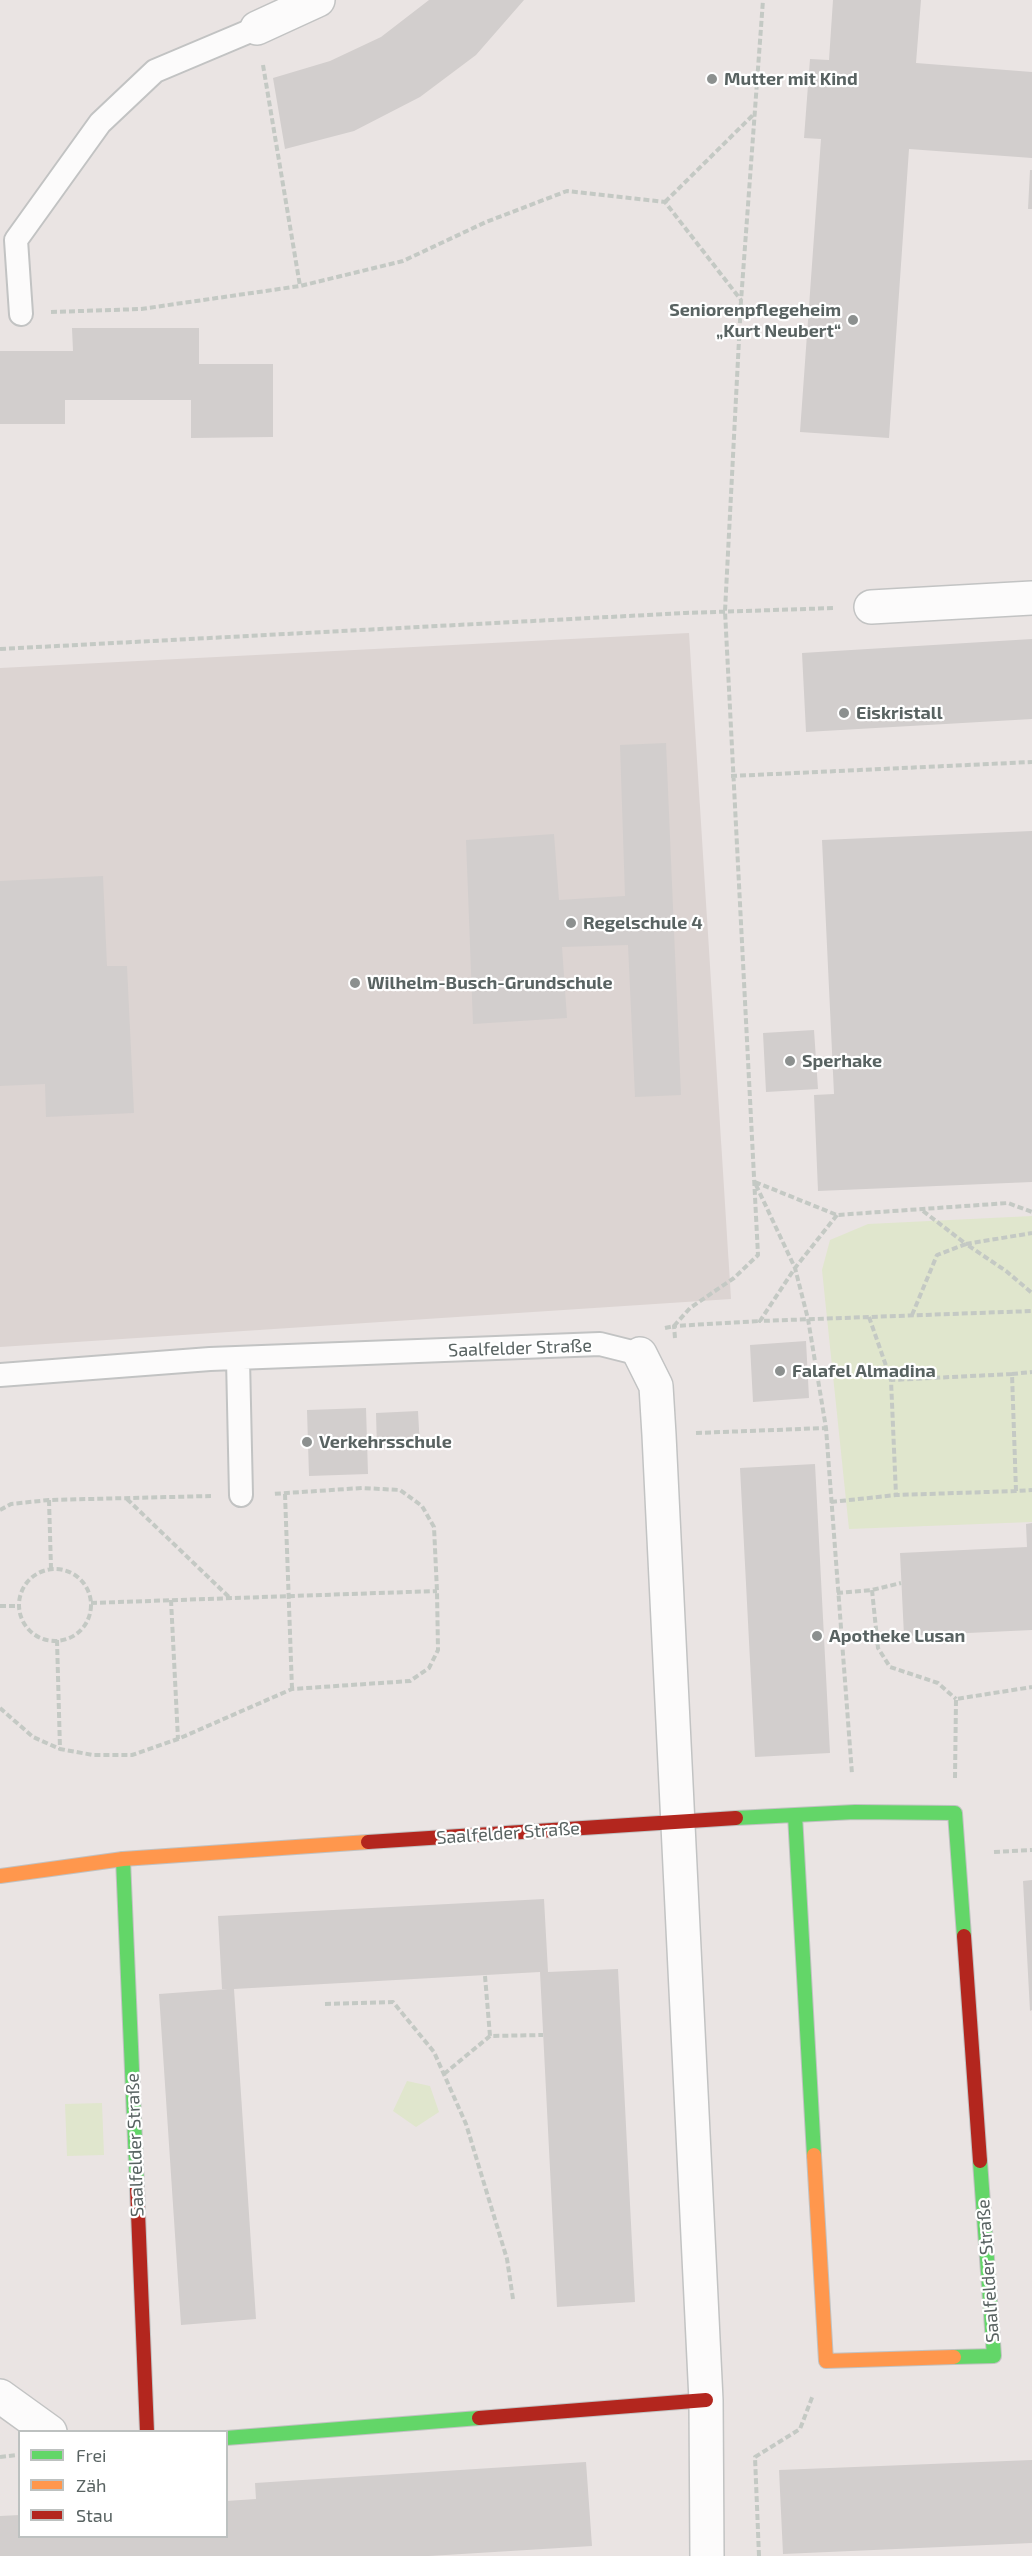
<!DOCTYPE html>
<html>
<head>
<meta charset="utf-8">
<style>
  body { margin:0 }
  #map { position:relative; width:1032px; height:2556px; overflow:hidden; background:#eae4e3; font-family:"Exo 2",sans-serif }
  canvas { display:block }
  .legend { position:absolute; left:18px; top:2430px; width:210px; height:108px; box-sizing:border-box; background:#fff; border:2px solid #bdc1c0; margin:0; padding:8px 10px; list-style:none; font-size:18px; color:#596362 }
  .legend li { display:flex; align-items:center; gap:12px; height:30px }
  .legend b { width:30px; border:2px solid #bdc1c0 }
</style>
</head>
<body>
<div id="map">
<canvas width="1032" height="2556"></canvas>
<ul class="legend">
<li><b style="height:8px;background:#63d668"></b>Frei</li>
<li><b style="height:8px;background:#ff974d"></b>Zäh</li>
<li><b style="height:8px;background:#b3261e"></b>Stau</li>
</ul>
</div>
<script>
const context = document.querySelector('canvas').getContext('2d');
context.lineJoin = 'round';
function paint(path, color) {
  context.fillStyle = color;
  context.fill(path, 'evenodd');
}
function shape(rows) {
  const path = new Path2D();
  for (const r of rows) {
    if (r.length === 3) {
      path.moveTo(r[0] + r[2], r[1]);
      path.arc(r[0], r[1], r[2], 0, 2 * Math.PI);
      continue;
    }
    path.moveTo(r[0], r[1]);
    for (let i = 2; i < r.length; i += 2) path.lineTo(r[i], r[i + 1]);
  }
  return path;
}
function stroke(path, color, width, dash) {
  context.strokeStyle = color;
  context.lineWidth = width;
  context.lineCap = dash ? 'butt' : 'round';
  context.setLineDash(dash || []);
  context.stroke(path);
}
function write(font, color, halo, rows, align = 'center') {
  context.font = font + ' "Exo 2",sans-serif';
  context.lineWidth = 4.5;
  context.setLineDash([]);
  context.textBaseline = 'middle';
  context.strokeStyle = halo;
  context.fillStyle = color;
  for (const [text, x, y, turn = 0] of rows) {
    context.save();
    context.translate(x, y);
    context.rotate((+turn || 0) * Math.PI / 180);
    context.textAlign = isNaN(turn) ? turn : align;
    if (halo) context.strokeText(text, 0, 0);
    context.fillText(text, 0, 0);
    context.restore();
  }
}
paint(shape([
  [689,633,731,1299,0,1347,0,668]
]), '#dcd4d2');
paint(shape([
  [1032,1216,1032,1522,849,1529,822,1270,830,1240,868,1224],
  [407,2081,430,2086,439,2112,416,2127,393,2111],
  [102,2103,104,2155,67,2156,65,2104]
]), '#e0e6cd');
paint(shape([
  [429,0,524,0,476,55,420,97,354,131,285,149,273,78,330,61,381,37],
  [833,0,921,0,916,63,1032,72,1032,158,909,149,889,438,800,432,821,139,804,138,810,59,829,60],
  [1030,170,1032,170,1032,209,1028,209],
  [72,328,199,328,199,364,273,364,273,437,191,438,191,400,65,400,65,424,0,424,0,351,73,351],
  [1032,639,1032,719,806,732,802,653],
  [666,743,681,1095,635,1097,628,945,562,947,567,1018,473,1024,466,840,554,834,559,900,625,896,620,745],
  [1032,831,1032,1182,818,1191,814,1095,834,1094,822,840],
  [103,876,107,966,127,966,134,1113,46,1117,45,1084,0,1086,0,881],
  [814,1030,818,1089,766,1092,763,1033],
  [806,1341,809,1398,753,1402,750,1345],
  [366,1408,368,1474,309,1476,307,1410],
  [418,1411,420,1448,377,1449,376,1413],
  [815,1464,830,1753,755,1757,740,1468],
  [1032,1523,1032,1630,904,1636,900,1553,1027,1547,1026,1524],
  [1032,1880,1032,2010,1030,2011,1023,1881],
  [544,1899,548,1972,618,1969,635,2302,557,2307,540,1972,234,1989,256,2319,181,2325,159,1994,228,1989,222,1989,218,1916],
  [1032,2460,1032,2543,783,2554,779,2470],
  [586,2462,592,2546,429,2556,0,2556,0,2516,20,2515,20,2536,226,2536,226,2501,256,2499,255,2483]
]), '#d2cecd');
const lane = shape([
  [21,314,16,240,100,123,155,71,257,28],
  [238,1359,241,1495],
  [0,1375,210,1359,600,1344,640,1354]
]);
const street = shape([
  [257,28,318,0],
  [871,607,1032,598],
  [640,1354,656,1386,659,1435,706,2400,707,2556],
  [0,2396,50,2432]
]);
const fast = shape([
  [795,1815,855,1812,955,1813,964,1936],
  [736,1818,795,1815,814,2155],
  [123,1859,137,2188],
  [954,2357,994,2356,980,2161],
  [226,2438,479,2418]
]);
const slow = shape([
  [0,1876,123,1859,368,1842],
  [814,2155,826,2361,954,2357]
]);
const jam = shape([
  [368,1842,736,1818],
  [964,1936,980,2161],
  [137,2188,147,2432],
  [479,2418,706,2400]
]);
stroke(lane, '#c2c3c3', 26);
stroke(street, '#c2c3c3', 36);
stroke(fast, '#c1c2c2', 16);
stroke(slow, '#c1c2c2', 16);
stroke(jam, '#c1c2c2', 16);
stroke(shape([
  [263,65,300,286],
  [665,202,754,114],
  [51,312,141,309,300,286,403,261,486,222,567,191,665,202,741,300],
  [0,649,685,613,835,608],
  [731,776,1032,762],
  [755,1182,837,1215,1008,1203,1032,1212],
  [756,1185,795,1268,808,1319,826,1428,852,1774],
  [923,1211,966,1244,1032,1233],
  [837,1215,795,1268,760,1321,1032,1311],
  [912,1315,937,1255,966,1244,1006,1271,1032,1293],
  [869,1317,891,1380],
  [665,1328,674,1326,690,1308,734,1278,758,1255,725,611,741,301,763,0],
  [675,1338,674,1326,760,1321],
  [1012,1374,1032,1372],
  [696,1433,826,1428],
  [1016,1491,1012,1374,891,1380,896,1495,1016,1491,1032,1490],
  [285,1494,292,1689],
  [127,1499,230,1598],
  [49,1500,51,1568],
  [831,1502,896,1495],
  [0,1510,11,1504,49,1500,211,1496],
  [55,1605,36],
  [872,1590,878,1648,890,1667,938,1683,956,1699],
  [837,1593,872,1590,901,1583],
  [171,1600,178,1739],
  [91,1603,437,1591],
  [0,1606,19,1606],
  [57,1640,60,1749,93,1755,132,1755,178,1739,292,1689,410,1681,429,1668,438,1650,437,1591,434,1527,422,1506,400,1490,362,1488,272,1494],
  [0,1708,33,1737,60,1749],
  [955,1778,956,1699,1032,1687],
  [994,1852,1032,1850],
  [485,1976,490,2036],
  [325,2004,393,2002,434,2052,466,2124,507,2259,513,2299],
  [444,2074,490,2036,543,2035],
  [0,2457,17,2455],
  [759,2556,755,2457,800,2429,813,2395]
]), '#c4c9c4', 4, [6, 3]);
stroke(lane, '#fcfbfb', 22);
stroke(street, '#fcfbfb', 33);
stroke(fast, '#63d668', 14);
stroke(slow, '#ff974d', 14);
stroke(jam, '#b3261e', 14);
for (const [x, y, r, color] of [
  [712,79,6,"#8c908f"],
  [853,320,6,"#8c908f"],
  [844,713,6,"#8c908f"],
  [571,923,6,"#8c908f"],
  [355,983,6,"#8c908f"],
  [790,1061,6,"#8c908f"],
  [780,1371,6,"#8c908f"],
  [307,1442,6,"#8c908f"],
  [817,1636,6,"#8c908f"]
]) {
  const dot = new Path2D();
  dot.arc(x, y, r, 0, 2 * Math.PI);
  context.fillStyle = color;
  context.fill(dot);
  stroke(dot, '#fff', 2);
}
write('bold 18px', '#596362', '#fff', [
  ["Mutter mit Kind",724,79],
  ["Seniorenpflegeheim",841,310,"right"],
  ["„Kurt Neubert“",841,331,"right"],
  ["Eiskristall",856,713],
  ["Regelschule 4",583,923],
  ["Wilhelm-Busch-Grundschule",367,983],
  ["Sperhake",802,1061],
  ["Falafel Almadina",792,1371],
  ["Verkehrsschule",319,1442],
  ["Apotheke Lusan",829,1636]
], 'left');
write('18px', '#596362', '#fff', [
  ["Saalfelder Straße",520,1348,-2],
  ["Saalfelder Straße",508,1833,-4],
  ["Saalfelder Straße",135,2145,-92],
  ["Saalfelder Straße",988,2271,-94]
]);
</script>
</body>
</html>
